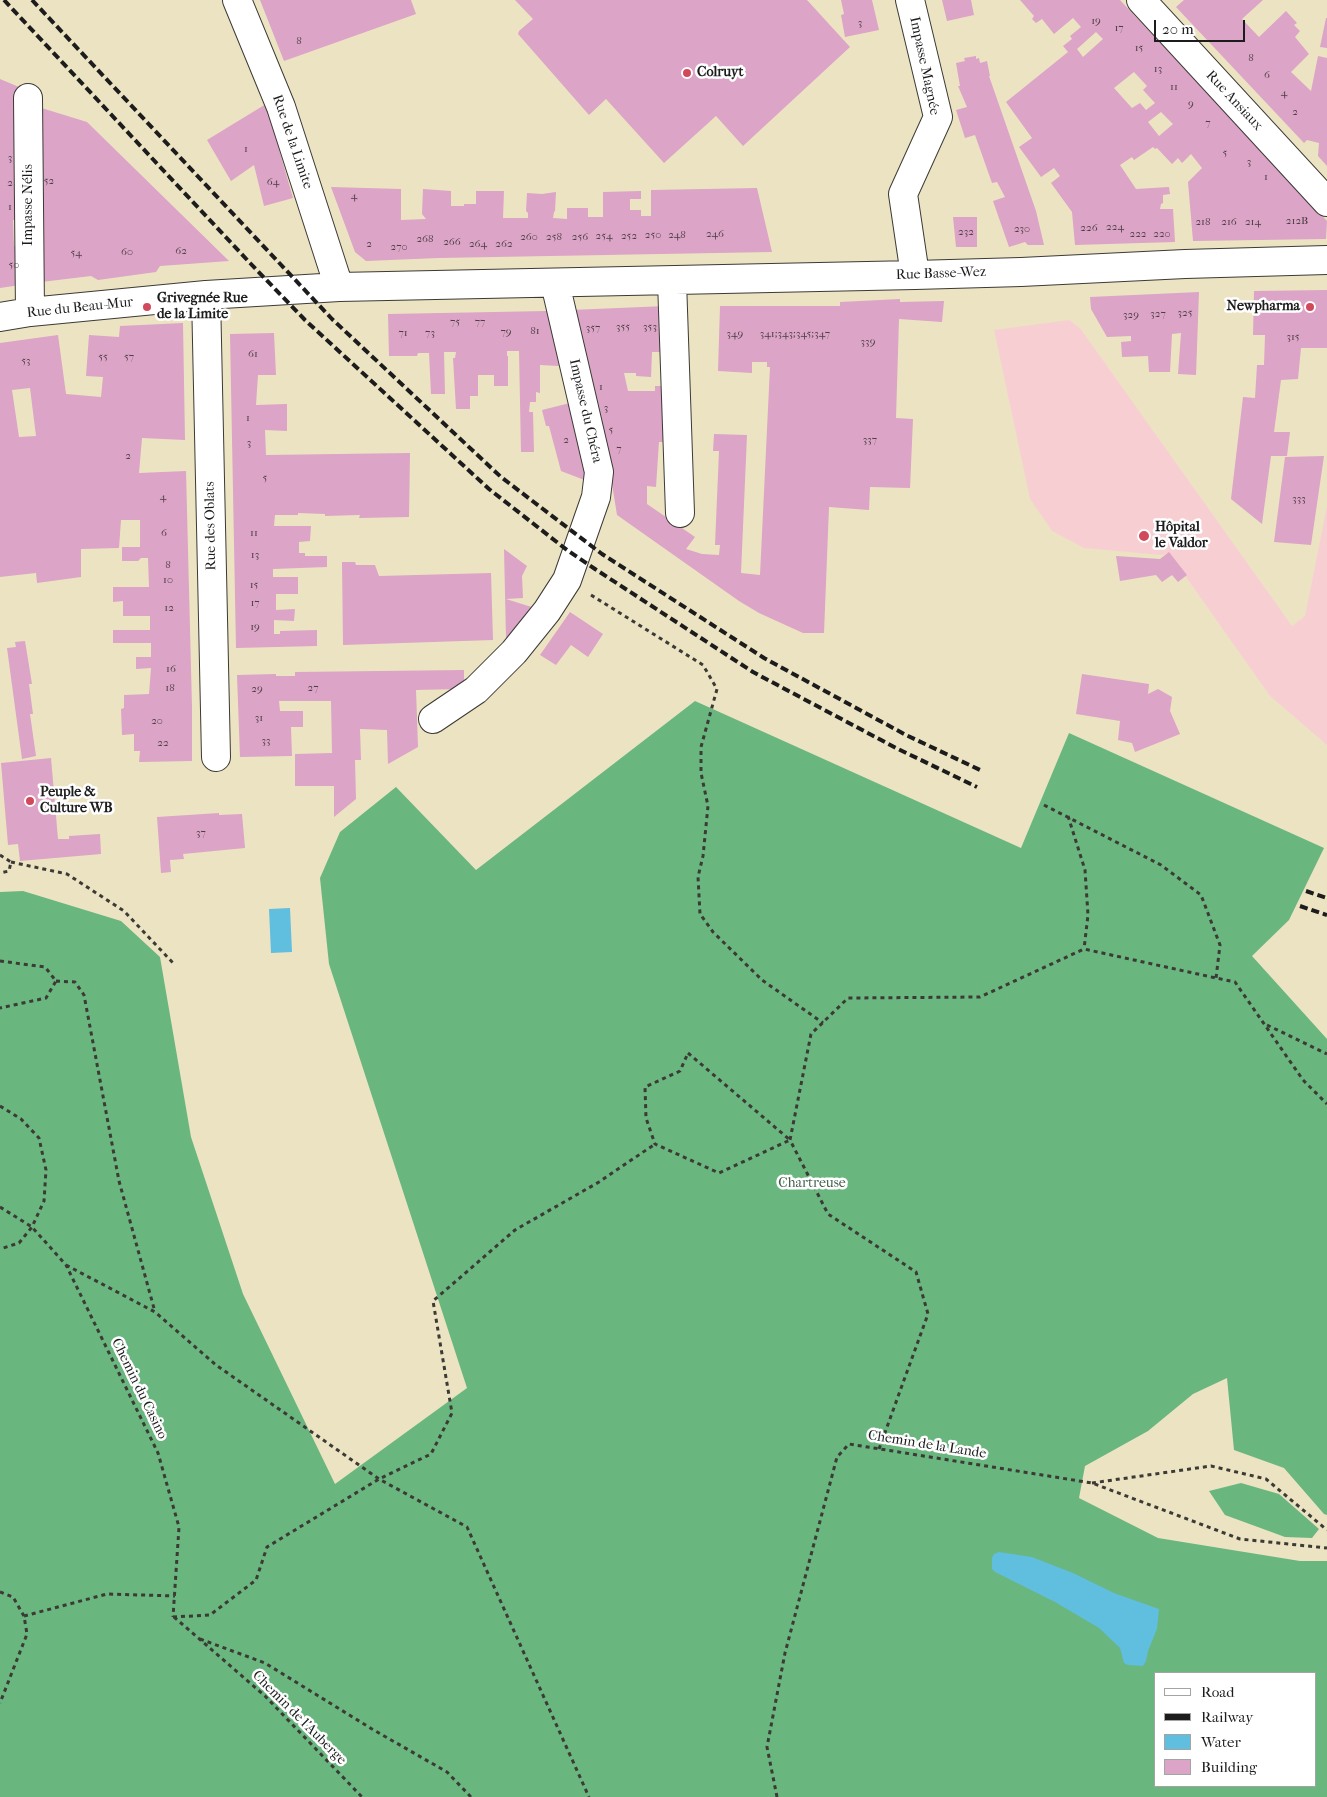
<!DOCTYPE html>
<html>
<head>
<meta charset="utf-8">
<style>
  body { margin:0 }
  #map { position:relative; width:1327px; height:1797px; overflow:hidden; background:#ece3c3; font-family:"IM FELL French Canon",serif }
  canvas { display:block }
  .legend { position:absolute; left:1154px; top:1672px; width:162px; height:115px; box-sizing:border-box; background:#fff; border:1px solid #a4a4a4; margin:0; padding:6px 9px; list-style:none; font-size:15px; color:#1c1c1c }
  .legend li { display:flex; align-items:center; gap:10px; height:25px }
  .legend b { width:25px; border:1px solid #a4a4a4 }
  .scale { position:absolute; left:1154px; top:20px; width:91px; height:22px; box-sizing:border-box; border:2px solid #1c1c1c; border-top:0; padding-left:6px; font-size:15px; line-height:18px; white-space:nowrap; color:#1c1c1c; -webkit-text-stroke:4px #fff; paint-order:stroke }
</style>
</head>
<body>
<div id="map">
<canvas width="1327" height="1797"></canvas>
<ul class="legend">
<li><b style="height:6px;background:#fff"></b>Road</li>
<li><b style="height:6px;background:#1c1c1c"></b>Railway</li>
<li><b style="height:14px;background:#60bede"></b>Water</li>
<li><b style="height:14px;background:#dca4c6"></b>Building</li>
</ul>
<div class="scale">20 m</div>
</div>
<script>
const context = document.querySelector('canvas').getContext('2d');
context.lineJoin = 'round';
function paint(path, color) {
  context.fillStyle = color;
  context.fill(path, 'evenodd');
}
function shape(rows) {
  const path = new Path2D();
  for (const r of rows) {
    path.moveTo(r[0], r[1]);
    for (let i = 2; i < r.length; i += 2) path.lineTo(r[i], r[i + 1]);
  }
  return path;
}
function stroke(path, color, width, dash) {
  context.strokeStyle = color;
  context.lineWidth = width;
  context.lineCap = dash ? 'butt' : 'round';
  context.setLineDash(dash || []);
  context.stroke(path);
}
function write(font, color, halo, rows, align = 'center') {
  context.font = font + ' "IM FELL French Canon",serif';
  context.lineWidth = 5;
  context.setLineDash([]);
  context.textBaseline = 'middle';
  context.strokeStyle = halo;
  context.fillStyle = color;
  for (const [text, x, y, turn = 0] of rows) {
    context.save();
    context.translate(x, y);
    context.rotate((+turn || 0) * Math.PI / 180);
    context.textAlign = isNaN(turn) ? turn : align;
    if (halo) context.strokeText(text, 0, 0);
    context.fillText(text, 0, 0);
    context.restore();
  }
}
paint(shape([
  [1069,320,1080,328,1292,626,1305,616,1327,506,1327,745,1270,696,1169,553,1161,555,1084,548,1052,531,1030,499,994,330]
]), '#f7cfd3');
paint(shape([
  [695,701,1021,848,1069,733,1324,848,1289,920,1252,956,1327,1039,1327,1515,1324,1514,1284,1468,1234,1450,1227,1378,1193,1394,1148,1431,1085,1466,1079,1498,1158,1538,1300,1561,1327,1561,1327,1797,0,1797,0,892,23,891,121,921,160,957,191,1137,243,1294,335,1484,467,1388,329,964,320,878,340,832,396,787,476,870],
  [1156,1673,1316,1673,1316,1786,1156,1786],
  [1241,1483,1279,1494,1319,1529,1312,1538,1285,1537,1225,1515,1209,1491]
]), '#69b67f');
paint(shape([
  [290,908,292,952,271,953,269,909],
  [999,1552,1032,1557,1073,1573,1114,1593,1159,1609,1157,1629,1148,1651,1146,1661,1143,1666,1128,1665,1124,1663,1120,1648,1099,1628,1055,1602,995,1572,992,1569,992,1558,994,1554]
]), '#60bede');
paint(shape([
  [260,0,411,0,416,14,284,61],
  [515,0,807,0,850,47,743,146,716,116,664,163,606,99,589,115,518,34,519,31,533,19],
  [841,0,872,0,879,30,845,37,841,15,844,14],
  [942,0,971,0,974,15,947,21],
  [1020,0,1120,0,1327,221,1326,239,1193,241,1188,182,1202,168,1191,154,1182,163,1178,158,1172,164,1157,148,1155,149,1153,147,1134,160,1132,157,1120,165,1136,189,1169,187,1170,194,1163,195,1163,203,1161,204,1160,209,1173,209,1175,242,1075,245,1072,212,1051,183,1060,176,1054,168,1041,177,1019,147,1032,138,1006,102,1068,52,1063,46,1072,39,1070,36,1081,27,1073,18,1054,34,1042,19,1036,23,1032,19,1034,16],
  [1096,32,1103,39,1083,57,1077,49],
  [1134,72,1147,86,1143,90,1155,103,1146,110,1140,103,1132,108,1114,88],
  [1161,112,1173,124,1159,136,1148,122],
  [1184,0,1263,0,1242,19,1259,37,1286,11,1297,23,1294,25,1300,31,1295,37,1309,54,1291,72,1311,91,1318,56,1327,58,1327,166,1318,156,1319,143,1307,140,1304,143,1176,7],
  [1326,18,1327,18,1327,48,1320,47],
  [976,56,976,59,979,58,980,63,987,61,990,76,989,76,1036,211,1044,245,1028,245,1025,242,1009,247,993,201,1005,197,997,182,992,183,975,135,965,138,956,110,967,107,958,86,960,86,956,63,965,61,964,58],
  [0,79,19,87,16,101,20,219,13,220,14,246,27,244,27,284,0,288],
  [266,104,293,198,264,206,254,165,231,181,207,140],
  [35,106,87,122,229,261,160,266,156,272,98,280,91,276,33,283],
  [331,187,401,189,401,220,426,219,422,214,423,189,451,191,451,206,464,206,464,204,476,204,476,191,504,191,503,218,528,218,528,213,526,211,527,193,542,194,556,192,555,211,554,212,553,218,567,219,567,208,588,208,588,217,603,217,603,192,641,191,641,199,630,199,630,210,641,210,641,216,651,216,651,190,757,188,772,252,439,258,366,261,355,252],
  [953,217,977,217,977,247,956,247],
  [1327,290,1327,348,1301,348,1298,379,1281,380,1274,432,1290,432,1287,456,1271,456,1262,524,1231,499,1243,397,1255,398,1257,365,1264,365,1265,335,1253,335,1254,291],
  [1199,292,1196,375,1178,374,1181,333,1172,334,1170,372,1149,372,1148,356,1122,357,1121,342,1131,341,1131,336,1107,337,1091,309,1090,297],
  [900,299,900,302,944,301,942,322,899,319,896,418,913,419,910,488,870,487,869,510,829,507,824,633,803,633,759,613,739,601,617,515,609,465,571,310,666,306,665,352,652,352,651,377,636,376,636,373,624,373,628,391,655,391,655,386,665,386,663,442,659,442,656,487,647,486,647,504,695,537,686,549,702,554,719,555,720,545,715,545,719,451,713,451,714,434,747,435,741,573,760,575,770,367,767,367,767,362,752,362,752,373,718,371,720,306,840,306,840,302],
  [547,311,559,366,540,365,540,393,536,392,536,402,530,402,529,412,533,412,534,452,521,452,519,351,507,351,507,356,508,356,508,386,494,386,494,375,478,375,478,396,470,396,470,409,456,409,453,358,455,358,456,352,444,352,445,394,431,394,429,353,418,353,417,356,389,356,388,314],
  [183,323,185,440,142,438,139,473,186,471,192,707,192,761,139,762,140,751,134,751,134,734,122,735,121,709,124,708,124,695,149,694,151,668,136,669,136,657,151,657,151,643,113,643,113,630,150,630,150,616,123,616,123,601,113,602,113,587,149,587,148,558,141,558,138,561,122,561,122,547,140,547,140,520,121,520,119,548,81,549,81,577,37,583,36,573,0,577,0,343,58,335,66,394,101,397,103,377,86,376,89,335,119,337,120,326],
  [30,388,36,436,19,437,12,390],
  [274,333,276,375,258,375,256,405,287,404,287,431,265,430,266,455,410,453,409,517,359,518,360,515,325,516,325,514,298,513,298,515,275,515,274,526,311,526,310,541,299,542,299,553,305,553,305,556,327,556,327,567,273,569,273,577,298,577,298,594,276,594,276,610,295,609,294,621,274,620,274,634,280,634,280,631,317,630,317,646,236,648,230,334],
  [570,403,584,454,587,481,561,471,549,426,546,426,542,410],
  [1324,456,1311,545,1274,542,1285,457],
  [504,549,527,566,522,576,523,598,506,599,538,609,509,642,506,637],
  [1169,552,1187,575,1178,582,1172,575,1162,582,1156,575,1120,581,1116,556,1160,559],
  [342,562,355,562,356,565,375,565,379,576,491,573,493,640,343,645],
  [570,612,603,634,588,657,571,645,556,665,540,655],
  [25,641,32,684,29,684,33,714,30,714,36,756,22,759,7,648,16,647,15,642],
  [464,670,464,684,459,689,416,690,418,747,388,764,387,730,360,729,361,760,355,760,356,799,334,817,334,786,295,786,295,754,332,753,331,701,279,701,280,711,303,711,303,727,291,727,292,756,240,757,237,675,276,674,276,676,295,676,295,672],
  [1082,674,1149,684,1148,694,1158,689,1172,697,1170,711,1180,734,1135,752,1132,743,1118,740,1120,721,1076,714],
  [51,758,58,839,69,839,69,836,100,834,101,854,20,861,18,844,8,845,1,763],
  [219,813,219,815,242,814,245,848,183,854,184,859,170,860,171,872,161,873,157,817]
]), '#dca4c6');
const minor = shape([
  [237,0,281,107,339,287],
  [910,0,938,117,903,194,915,275],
  [1141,0,1327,202],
  [28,98,30,312],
  [672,281,680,513],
  [206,295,216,757],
  [0,317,30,312,206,295,339,287,915,275,1021,272,1185,264,1327,260],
  [433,719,476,690,514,652,547,611,567,580,596,497,599,472,555,283]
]);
stroke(minor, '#3b3a35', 30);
stroke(shape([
  [591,595,703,665,717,689,701,747,701,773,708,806,703,856,698,877,700,914,713,932,762,980,823,1023],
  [1044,805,1161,865,1201,895,1220,945,1216,978],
  [1068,816,1085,870,1088,915,1084,949],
  [0,855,11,862,9,871,0,873],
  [11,862,67,874,124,911,174,964],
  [0,961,45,967,56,981,46,998,0,1008],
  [56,981,75,982,84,995,119,1181,155,1312],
  [1267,1025,1327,1054],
  [688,1053,790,1140,719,1173,655,1144,646,1118,645,1087,680,1071,688,1053],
  [0,1106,21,1119,39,1138,46,1170,44,1201,32,1227,19,1243,0,1249],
  [0,1207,32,1227,66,1265,158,1453,179,1527,173,1617],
  [66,1265,155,1312,216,1365,379,1479,467,1527,589,1797],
  [879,1449,928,1314,916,1272,828,1214,790,1140,811,1034,848,998,980,997,1084,949,1216,978,1235,982,1303,1080,1327,1104],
  [1092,1483,1211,1466,1266,1479,1327,1530],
  [0,1592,13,1597,24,1616,27,1634,0,1703],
  [24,1616,107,1594,175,1596],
  [173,1617,210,1615,256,1580,267,1547,379,1479,431,1454,452,1413,433,1301,515,1230,599,1182,655,1144],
  [174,1617,265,1696,362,1797],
  [200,1639,265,1663,372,1729,447,1772,471,1797],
  [777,1797,767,1747,785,1653,837,1457,849,1444,1092,1483,1240,1539,1327,1548]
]), '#3b3a35', 3, [4, 4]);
stroke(minor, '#fff', 28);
stroke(shape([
  [4,0,250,263,305,320,489,489,567,550,595,569,753,672,896,748,977,787],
  [32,0,332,319,501,477,602,554,764,658,906,735,980,770],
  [1306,891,1327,898],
  [1300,906,1327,915]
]), '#1c1c1c', 4, [8, 4]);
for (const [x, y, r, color] of [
  [687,73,5,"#d1495b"],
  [147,307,5,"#d1495b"],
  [1310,307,5,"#d1495b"],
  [1144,536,6,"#d1495b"],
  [30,801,5,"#d1495b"]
]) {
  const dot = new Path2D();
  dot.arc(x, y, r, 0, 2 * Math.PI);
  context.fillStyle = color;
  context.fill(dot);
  stroke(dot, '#fff', 2);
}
write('11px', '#4c3e46', null, [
  ["19",1096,21],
  ["3",860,23],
  ["17",1119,28],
  ["8",299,41],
  ["15",1139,48],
  ["8",1251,58],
  ["13",1158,69],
  ["6",1267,75],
  ["11",1174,87],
  ["4",1284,93],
  ["9",1191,104],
  ["2",1295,112],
  ["7",1208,123],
  ["1",246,149],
  ["5",1225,153],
  ["3",10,158],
  ["3",1249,162],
  ["1",1266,177],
  ["52",49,181],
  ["64",273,182],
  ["2",10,183],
  ["4",354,196],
  ["1",10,207],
  ["212B",1297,221],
  ["218",1203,222],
  ["216",1229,222],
  ["214",1253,222],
  ["224",1115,227],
  ["226",1089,228],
  ["230",1022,229],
  ["232",966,232],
  ["246",715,234],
  ["222",1138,234],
  ["220",1162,234],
  ["250",653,235],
  ["248",677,235],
  ["254",604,236],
  ["252",629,236],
  ["260",529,237],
  ["258",554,237],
  ["256",580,237],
  ["268",425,239],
  ["266",452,242],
  ["2",369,244],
  ["264",478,244],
  ["262",504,244],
  ["270",399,247],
  ["62",181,251],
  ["60",127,252],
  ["54",76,253],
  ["50",14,265],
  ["325",1185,313],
  ["327",1158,314],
  ["329",1131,315],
  ["75",455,322],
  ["77",480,322],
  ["355",623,327],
  ["353",650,327],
  ["357",593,328],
  ["81",535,331],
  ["79",506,332],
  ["71",403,333],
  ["73",430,333],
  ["349",735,334],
  ["341;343;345;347",795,334],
  ["315",1293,337],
  ["339",868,342],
  ["61",253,354],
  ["55",103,357],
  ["57",129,357],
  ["53",26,361],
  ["1",601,387],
  ["3",606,408],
  ["1",248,418],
  ["5",611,430],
  ["2",566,440],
  ["337",870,440],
  ["3",249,443],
  ["7",619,449],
  ["2",128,456],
  ["5",265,478],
  ["4",163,497],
  ["333",1299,499],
  ["6",164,533],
  ["11",254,533],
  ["13",255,555],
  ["8",168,565],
  ["10",168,580],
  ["15",254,585],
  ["17",255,603],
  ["12",169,608],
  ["19",255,627],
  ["16",171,669],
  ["18",170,688],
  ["27",313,688],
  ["29",257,689],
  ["31",259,718],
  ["20",157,721],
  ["33",266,741],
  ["22",163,743],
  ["37",201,833]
]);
write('14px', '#1c1c1c', '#fff', [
  ["Impasse Magnée",924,66,78],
  ["Rue Ansiaux",1234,101,47],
  ["Rue de la Limite",292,142,71],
  ["Impasse Nélis",29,205,-90],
  ["Rue Basse-Wez",941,274,-2],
  ["Rue du Beau-Mur",80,308,-6],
  ["Impasse du Chéra",585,411,77],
  ["Rue des Oblats",211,526,-91],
  ["Chemin du Casino",139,1389,64],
  ["Chemin de la Lande",927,1445,9],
  ["Chemin de l'Auberge",299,1718,45]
]);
write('bold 14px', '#1c1c1c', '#fff', [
  ["Colruyt",697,73],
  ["Grivegnée Rue",157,299],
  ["de la Limite",157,315],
  ["Newpharma",1300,307,"right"],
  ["Hôpital",1155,528],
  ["le Valdor",1155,544],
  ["Peuple &",40,793],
  ["Culture WB",40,809]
], 'left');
write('14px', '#405c47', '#fff', [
  ["Chartreuse",812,1184]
]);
</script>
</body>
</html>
